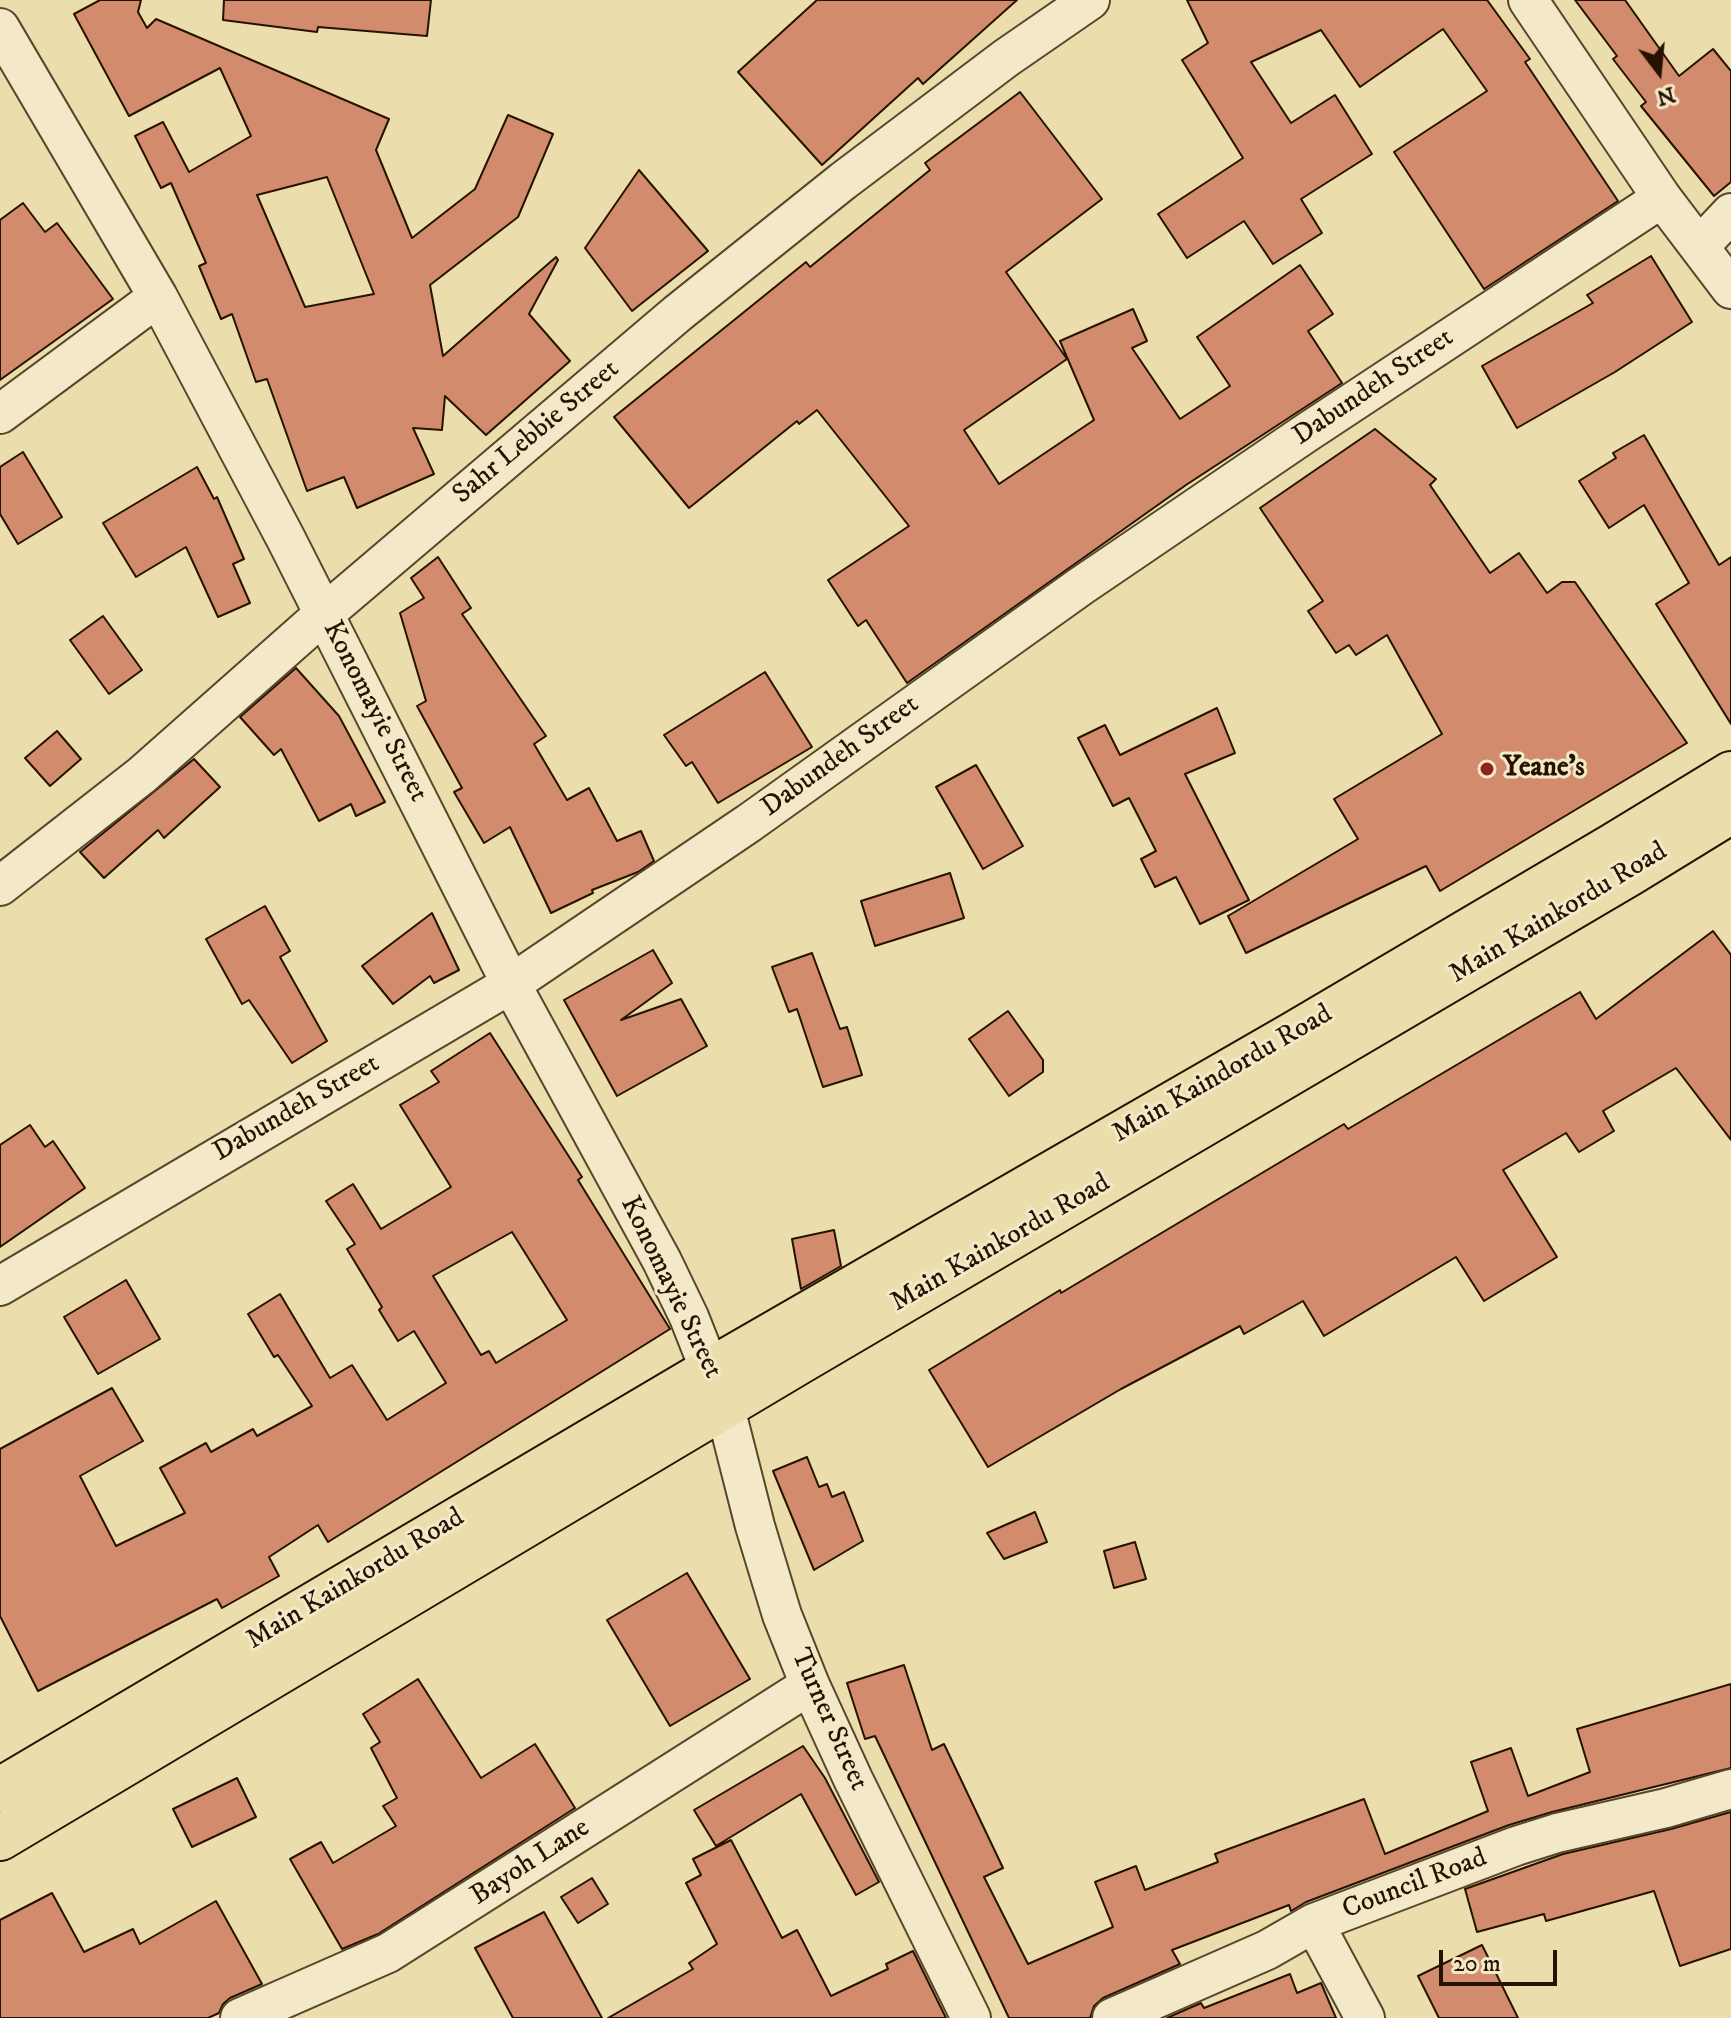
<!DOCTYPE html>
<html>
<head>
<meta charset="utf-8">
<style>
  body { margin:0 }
  #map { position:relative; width:1731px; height:2018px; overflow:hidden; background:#ecddac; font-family:"IM FELL DW Pica",serif }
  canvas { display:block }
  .north { position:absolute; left:1619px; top:32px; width:80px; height:80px; -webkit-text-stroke:6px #f3e9c9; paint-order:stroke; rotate:164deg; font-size:22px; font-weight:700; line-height:32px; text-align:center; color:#251300 }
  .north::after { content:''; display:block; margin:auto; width:28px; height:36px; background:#251300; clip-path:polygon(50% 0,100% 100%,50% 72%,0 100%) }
  .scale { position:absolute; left:1439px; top:1950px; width:118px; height:36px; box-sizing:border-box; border:4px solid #251300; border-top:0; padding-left:10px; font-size:24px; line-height:28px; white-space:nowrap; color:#251300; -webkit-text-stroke:6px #f3e9c9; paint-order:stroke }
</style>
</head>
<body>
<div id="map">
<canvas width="1731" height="2018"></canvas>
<div class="north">N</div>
<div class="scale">20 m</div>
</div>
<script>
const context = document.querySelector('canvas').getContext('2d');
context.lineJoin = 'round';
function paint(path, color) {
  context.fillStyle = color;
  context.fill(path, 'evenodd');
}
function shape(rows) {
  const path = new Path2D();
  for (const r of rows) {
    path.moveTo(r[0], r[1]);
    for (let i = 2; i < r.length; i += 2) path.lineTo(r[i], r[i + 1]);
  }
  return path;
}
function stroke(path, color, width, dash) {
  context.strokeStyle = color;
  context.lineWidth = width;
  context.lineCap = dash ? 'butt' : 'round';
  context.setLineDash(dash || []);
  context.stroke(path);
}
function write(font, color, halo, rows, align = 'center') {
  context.font = font + ' "IM FELL DW Pica",serif';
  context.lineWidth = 6;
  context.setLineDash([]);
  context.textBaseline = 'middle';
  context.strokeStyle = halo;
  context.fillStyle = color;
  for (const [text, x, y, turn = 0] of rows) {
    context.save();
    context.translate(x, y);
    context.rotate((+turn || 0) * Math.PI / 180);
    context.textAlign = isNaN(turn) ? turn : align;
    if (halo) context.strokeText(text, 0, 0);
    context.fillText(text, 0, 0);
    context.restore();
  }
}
const building = shape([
  [100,0,141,0,138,12,147,28,156,19,389,119,376,150,412,238,475,189,508,115,553,134,518,217,430,285,443,356,556,257,558,260,529,314,570,361,486,435,445,396,442,430,413,428,434,474,357,508,344,477,307,491,267,379,256,382,232,314,221,319,199,266,206,263,171,183,161,188,135,136,163,122,189,172,251,136,220,68,129,116,74,14,100,0],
  [327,177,374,294,305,307,257,195,327,177],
  [224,0,431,0,427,36,318,27,317,32,223,20,224,0],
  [817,0,1017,0,923,84,918,78,822,165,738,72,817,0],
  [1187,0,1487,0,1530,59,1525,62,1618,201,1484,289,1394,152,1487,91,1443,29,1360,87,1321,30,1251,62,1291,123,1335,95,1372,154,1301,199,1322,233,1273,264,1244,221,1187,258,1158,214,1243,158,1182,60,1208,43,1187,0],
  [1575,0,1625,0,1679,76,1713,49,1731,71,1731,182,1714,196,1641,106,1646,102,1613,59,1617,56,1575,0],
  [1020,92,1102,199,1006,272,1067,359,964,430,999,484,1094,420,1060,341,1133,309,1147,341,1132,348,1180,419,1230,386,1197,337,1300,265,1333,314,1308,331,1342,383,1186,485,907,683,866,620,858,626,828,580,909,526,817,410,799,424,797,421,689,508,614,417,806,262,810,267,930,170,925,163,1020,92],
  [639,170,708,251,632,311,585,248,639,170],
  [23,203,45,232,57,223,113,299,0,380,0,220,23,203],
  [1651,256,1692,322,1615,372,1517,428,1482,366,1593,303,1587,295,1651,256],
  [1375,429,1436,479,1430,485,1490,573,1519,553,1547,593,1562,582,1575,582,1687,743,1440,891,1426,866,1246,953,1228,916,1358,839,1334,799,1442,734,1387,635,1356,655,1349,645,1336,653,1308,611,1323,601,1260,508,1375,429],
  [1644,435,1719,565,1731,557,1731,724,1656,604,1689,583,1644,505,1609,528,1579,481,1616,458,1613,453,1644,435],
  [23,452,62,517,18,544,0,514,0,467,23,452],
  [197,467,214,499,217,497,244,559,233,564,250,603,218,617,186,547,136,577,103,523,197,467],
  [438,557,471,608,462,614,546,736,534,744,567,800,589,788,617,841,641,831,654,861,638,872,592,890,593,893,551,913,510,827,484,843,454,792,462,788,417,706,426,701,400,613,424,598,411,578,438,557],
  [103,616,142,670,109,694,70,640,103,616],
  [296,668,339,716,385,802,356,816,351,804,319,821,281,749,274,755,240,717,296,668],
  [765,672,812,747,718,803,692,762,686,766,664,735,765,672],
  [1217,708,1235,753,1185,774,1249,900,1200,924,1176,877,1155,887,1141,859,1156,851,1129,798,1113,806,1078,738,1105,725,1120,755,1217,708],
  [57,731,81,759,50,786,25,758,57,731],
  [194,759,220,787,164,838,158,830,104,878,80,852,194,759],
  [976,765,1023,846,983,869,936,787,976,765],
  [950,873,964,918,875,946,861,901,950,873],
  [265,906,290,951,280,957,327,1041,292,1063,249,1000,242,1004,206,939,265,906],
  [432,913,459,970,434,983,430,976,393,1004,362,966,432,913],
  [1713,931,1731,955,1731,1140,1676,1068,1603,1111,1614,1131,1579,1152,1566,1133,1503,1170,1557,1257,1484,1301,1456,1257,1324,1336,1303,1301,1244,1334,1240,1326,1121,1389,988,1467,929,1370,1060,1290,1061,1293,1344,1124,1348,1129,1580,992,1596,1019,1713,931],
  [653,950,672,983,621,1020,681,999,707,1046,617,1096,564,1000,653,950],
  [812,953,840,1029,847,1027,862,1075,823,1087,797,1009,789,1012,772,967,812,953],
  [1008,1011,1043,1060,1043,1072,1009,1096,969,1039,1008,1011],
  [490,1033,582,1177,578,1180,670,1329,328,1542,318,1525,269,1557,279,1576,222,1608,217,1599,38,1691,0,1616,0,1449,112,1388,143,1441,80,1476,116,1546,185,1513,160,1468,206,1443,211,1452,253,1429,257,1436,312,1406,278,1355,274,1357,248,1314,280,1294,330,1378,352,1365,387,1420,446,1383,414,1331,398,1341,379,1310,382,1307,347,1249,355,1244,326,1201,353,1184,381,1229,451,1187,400,1105,439,1082,431,1071,490,1033],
  [512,1232,567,1320,496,1363,489,1351,481,1355,433,1276,512,1232],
  [30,1125,45,1147,53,1141,85,1188,0,1247,0,1145,30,1125],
  [834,1230,841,1266,801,1289,792,1239,834,1230],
  [126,1280,160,1339,98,1374,64,1317,126,1280],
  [807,1457,819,1487,827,1484,832,1497,844,1492,863,1541,814,1570,773,1471,807,1457],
  [1035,1512,1047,1542,1004,1559,987,1533,1035,1512],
  [1135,1542,1146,1579,1114,1588,1104,1551,1135,1542],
  [687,1573,750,1679,670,1726,607,1620,687,1573],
  [904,1665,932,1750,944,1744,1003,1868,984,1877,1028,1964,1113,1927,1095,1882,1136,1866,1145,1890,1218,1862,1215,1854,1364,1799,1385,1854,1488,1811,1471,1762,1511,1748,1528,1796,1590,1772,1577,1729,1731,1684,1731,1768,1552,1812,1509,1825,1306,1902,1291,1911,1289,1905,1172,1950,1180,1964,1103,1998,1094,2006,1090,2018,1009,2018,875,1736,865,1739,847,1683,904,1665],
  [418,1679,481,1778,535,1744,575,1808,378,1934,342,1949,290,1859,321,1842,333,1863,396,1826,383,1806,397,1798,371,1748,380,1742,363,1714,418,1679],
  [803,1746,825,1778,879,1882,856,1895,801,1794,716,1846,694,1810,803,1746],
  [237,1778,256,1817,192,1847,173,1809,237,1778],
  [1731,1812,1731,1949,1680,1966,1654,1891,1546,1921,1544,1914,1477,1932,1465,1889,1563,1854,1671,1829,1731,1812],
  [731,1840,782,1938,797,1930,831,1996,888,1969,886,1964,913,1951,946,2018,608,2018,693,1969,689,1963,717,1944,686,1883,701,1875,693,1859,731,1840],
  [592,1878,608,1904,578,1923,561,1897,592,1878],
  [52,1893,84,1952,133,1929,140,1944,216,1901,262,1984,230,1998,223,2004,219,2013,208,2018,0,2018,0,1920,52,1893],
  [544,1912,602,2018,513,2018,475,1948,544,1912],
  [1482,1945,1518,2018,1439,2018,1418,1976,1482,1945],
  [1290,1974,1297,1993,1321,1983,1336,2018,1167,2018,1201,2003,1204,2008,1290,1974]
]);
paint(building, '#d38b6d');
stroke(building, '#251300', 2);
const street = shape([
  [1528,0,1662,198,1731,289],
  [0,28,158,297,286,539,511,984,662,1261,689,1317,725,1408,755,1526,782,1615,810,1685,853,1779,971,2018],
  [1699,247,1731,213],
  [0,414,158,297],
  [0,886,142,775,324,614,678,313,843,181,1006,58,1090,0],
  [0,1286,511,984,749,823,1081,586,1306,433,1662,198],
  [1314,1923,1365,2018],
  [240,2018,388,1953,810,1685],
  [1112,2018,1267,1950,1314,1923,1516,1846,1557,1833,1666,1808,1731,1789]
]);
const primary = shape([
  [0,1790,711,1370,1294,1034,1613,846,1731,774],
  [0,1838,797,1363,1630,873,1731,811]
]);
stroke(street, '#57462b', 42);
stroke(primary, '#251300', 48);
stroke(street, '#f3e9c9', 38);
stroke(primary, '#ecddac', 44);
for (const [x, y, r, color] of [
  [1487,769,8,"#8f2418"]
]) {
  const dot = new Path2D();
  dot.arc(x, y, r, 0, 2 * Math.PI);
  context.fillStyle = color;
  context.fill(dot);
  stroke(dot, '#f3e9c9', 3);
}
write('28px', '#251300', '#f3e9c9', [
  ["Dabundeh Street",1374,388,-34],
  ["Sahr Lebbie Street",537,433,-40],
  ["Konomayie Street",374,712,63],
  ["Dabundeh Street",841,757,-36],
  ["Main Kainkordu Road",1559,914,-31],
  ["Main Kaindordu Road",1223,1075,-30],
  ["Dabundeh Street",297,1109,-30],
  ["Main Kainkordu Road",1001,1244,-30],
  ["Konomayie Street",670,1288,64],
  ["Main Kainkordu Road",356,1580,-31],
  ["Turner Street",828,1720,66],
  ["Bayoh Lane",531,1863,-33],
  ["Council Road",1415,1885,-21]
]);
write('bold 28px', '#251300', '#f3e9c9', [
  ["Yeane's",1503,769]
], 'left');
</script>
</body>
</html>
